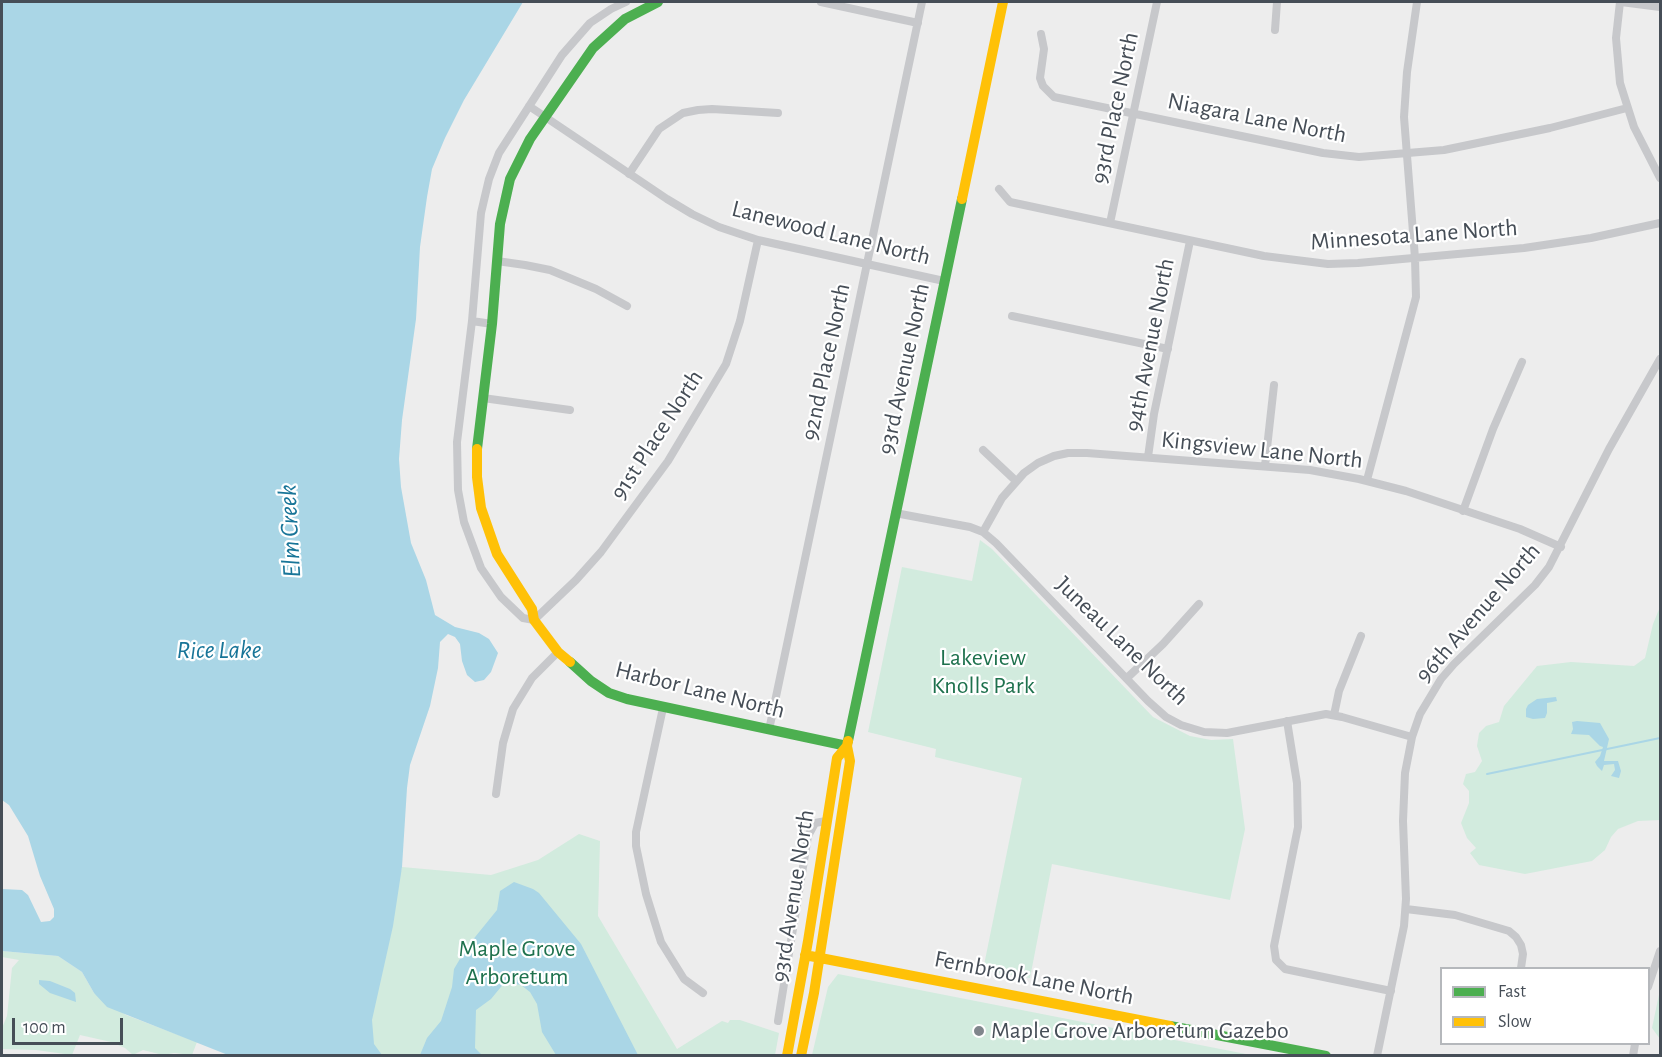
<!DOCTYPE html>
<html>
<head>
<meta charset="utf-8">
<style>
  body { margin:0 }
  #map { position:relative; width:1662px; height:1057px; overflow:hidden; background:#ededed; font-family:"Alegreya Sans",sans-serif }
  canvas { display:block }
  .frame { position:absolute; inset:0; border:3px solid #464e57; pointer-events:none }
  .legend { position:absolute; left:1440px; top:967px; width:210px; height:78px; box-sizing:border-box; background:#fff; border:2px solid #b5b8bc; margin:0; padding:8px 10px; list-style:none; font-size:18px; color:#464e57 }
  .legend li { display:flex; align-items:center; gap:12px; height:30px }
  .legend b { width:30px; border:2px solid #b5b8bc }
  .scale { position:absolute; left:12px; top:1018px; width:111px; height:27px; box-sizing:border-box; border:3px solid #464e57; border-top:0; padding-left:8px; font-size:18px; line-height:21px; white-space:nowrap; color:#464e57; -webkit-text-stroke:4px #fff; paint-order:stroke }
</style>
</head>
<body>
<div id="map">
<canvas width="1662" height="1057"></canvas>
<div class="frame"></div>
<ul class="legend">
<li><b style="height:8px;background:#4caf50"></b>Fast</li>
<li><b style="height:8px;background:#ffc107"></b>Slow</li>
</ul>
<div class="scale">100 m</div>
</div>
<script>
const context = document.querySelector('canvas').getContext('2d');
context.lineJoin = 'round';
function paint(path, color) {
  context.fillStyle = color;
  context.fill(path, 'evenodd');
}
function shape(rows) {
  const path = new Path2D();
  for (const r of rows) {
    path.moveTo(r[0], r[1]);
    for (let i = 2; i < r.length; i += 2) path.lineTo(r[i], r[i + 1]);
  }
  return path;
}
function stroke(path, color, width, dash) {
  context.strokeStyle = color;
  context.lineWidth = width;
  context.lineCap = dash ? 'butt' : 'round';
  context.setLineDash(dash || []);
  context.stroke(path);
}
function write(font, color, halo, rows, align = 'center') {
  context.font = font + ' "Alegreya Sans",sans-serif';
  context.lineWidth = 4.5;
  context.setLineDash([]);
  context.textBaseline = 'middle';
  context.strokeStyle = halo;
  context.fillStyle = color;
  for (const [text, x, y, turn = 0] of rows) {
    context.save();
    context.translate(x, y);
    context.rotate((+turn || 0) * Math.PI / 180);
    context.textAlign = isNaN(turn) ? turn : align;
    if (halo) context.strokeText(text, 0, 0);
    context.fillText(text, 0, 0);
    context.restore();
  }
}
paint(shape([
  [980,540,992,549,1153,717,1190,736,1211,740,1233,739,1245,829,1230,900,1052,864,1030,978,983,970,1022,778,935,757,936,749,868,732,902,567,972,581],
  [1660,607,1660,820,1638,821,1618,829,1611,837,1605,850,1592,861,1525,874,1479,865,1470,853,1476,848,1467,838,1461,823,1469,803,1469,791,1463,784,1466,774,1475,772,1482,761,1477,746,1479,733,1486,726,1499,722,1504,706,1537,666,1571,662,1634,666,1645,658,1653,624],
  [579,834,600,841,598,916,677,1049,722,1021,728,1023,730,1020,740,1020,779,1033,775,1055,362,1056,379,963,402,867,491,875,538,860],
  [2,951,58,956,82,972,94,993,126,1015,197,1042,192,1055,174,1053,163,1055,143,1050,133,1055,125,1048,111,1042,80,1035,72,1055,36,1050,2,1049,2,1028,7,1016,12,968,19,960,2,957],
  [838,974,1251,1055,812,1055,828,987],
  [1660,990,1660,1039,1652,1028]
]), '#d2ebde');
paint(shape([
  [2,2,523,2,464,100,445,138,432,169,427,197,420,247,416,319,402,420,399,459,401,487,411,543,426,580,435,615,455,627,479,633,489,639,498,653,491,672,484,680,475,682,467,675,462,661,460,644,455,637,448,634,440,642,438,668,430,706,410,765,407,788,402,867,393,926,372,1020,374,1044,382,1055,228,1055,107,1007,94,993,82,972,58,956,2,951,2,889,22,890,28,895,41,922,50,921,54,917,54,909,40,876,28,836,9,805,2,800],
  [1556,697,1557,701,1547,703,1547,713,1545,718,1533,719,1526,717,1526,709,1528,705,1537,699],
  [1577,721,1600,723,1609,739,1604,761,1618,761,1621,771,1619,778,1611,776,1615,770,1614,764,1604,765,1602,771,1597,766,1595,762,1600,756,1603,747,1600,746,1589,735,1571,734,1573,729,1572,722],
  [514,882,533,889,539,893,581,944,638,1055,556,1055,542,1032,537,1004,530,992,521,985,505,982,491,999,476,1010,475,1048,482,1055,420,1055,427,1038,441,1021,452,987,454,969,467,947,497,910,500,891],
  [39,980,50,981,70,989,75,993,76,1002,50,993,39,984]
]), '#aad6e6');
stroke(shape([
  [1487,774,1660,738]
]), '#aad6e6', 2);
stroke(shape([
  [626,2,611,9,590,23,562,55,499,153,489,179,481,213,472,321,457,442,458,490,464,522,481,568,501,597,523,618,534,620,576,580,601,552,668,461,726,364,740,321,758,240],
  [821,2,918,23],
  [1620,2,1616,38,1620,83,1634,127,1660,178],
  [1621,2,1660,7],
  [1275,30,1277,2],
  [1041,34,1044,49,1040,78,1043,86,1054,97,1323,153,1359,157,1444,150,1550,128,1627,108],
  [529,106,667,199,692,214,719,227,758,240,944,281],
  [629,174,659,129,683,113,698,110,712,109,778,113],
  [999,189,1010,202,1264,256,1328,264,1358,263,1524,248,1591,238,1660,223],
  [1110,223,1157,2],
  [497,261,525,265,550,270,596,289,627,306],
  [1012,316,1168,349],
  [472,321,492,324],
  [483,398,570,410],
  [983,450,1016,481],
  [1148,457,1154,414,1190,241],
  [1265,466,1274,385],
  [1367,480,1416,297,1415,258,1404,117,1407,72,1417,2],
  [1463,511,1493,429,1522,362],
  [895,513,970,527,983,532,996,543,1148,701,1166,717,1181,725,1204,732,1227,733,1326,714,1342,717,1412,737],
  [983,532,1002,498,1024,473,1038,463,1054,456,1068,453,1087,453,1310,470,1359,479,1406,491,1520,529,1561,547],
  [1127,678,1163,644,1199,604],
  [663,708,636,832,636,846,646,894,661,942,684,979,703,993],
  [1334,715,1339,691,1361,636],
  [1287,721,1297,783,1298,827,1274,946,1276,960,1285,969,1391,991],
  [769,730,922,2],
  [496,794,503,743,513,709,532,678,558,652],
  [1406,909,1455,915,1509,931,1516,937,1521,945,1523,954,1521,968],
  [1648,987,1660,951],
  [778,1021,808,836,815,823,826,821],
  [1377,1056,1404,926,1406,899,1403,821,1405,773,1412,737,1420,714,1441,679,1454,664,1535,585,1549,567,1609,449,1660,359],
  [1633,1056,1635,1044]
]), '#c7c8cb', 8);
stroke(shape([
  [477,449,492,324,500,224,510,179,530,139,593,48,625,19,658,2],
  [570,662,591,681,609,693,627,699,847,746],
  [848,741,962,199],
  [1170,1026,1326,1056]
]), '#4caf50', 10);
stroke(shape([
  [962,199,1003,2],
  [477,449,477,477,481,508,497,554,532,609,534,620,558,652,570,662],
  [805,955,1170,1026],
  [787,1056,808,941,837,758,847,746],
  [801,1056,814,993,850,761,847,746,848,741]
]), '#ffc107', 10);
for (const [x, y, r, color] of [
  [979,1031,6,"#80868c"]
]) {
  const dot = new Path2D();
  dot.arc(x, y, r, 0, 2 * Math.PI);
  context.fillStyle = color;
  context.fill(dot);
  stroke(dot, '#fff', 2);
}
write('24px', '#464e57', '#fff', [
  ["93rd Place North",1115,108,-78],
  ["Niagara Lane North",1257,118,11],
  ["Lanewood Lane North",831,233,14],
  ["Minnesota Lane North",1414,235,-4],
  ["94th Avenue North",1150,345,-79],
  ["92nd Place North",826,362,-78],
  ["93rd Avenue North",904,369,-78],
  ["91st Place North",657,435,-57],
  ["Kingsview Lane North",1262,450,6],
  ["96th Avenue North",1478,613,-49],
  ["Juneau Lane North",1122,641,44],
  ["Harbor Lane North",700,690,14],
  ["93rd Avenue North",793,896,-81],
  ["Fernbrook Lane North",1034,978,11]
]);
write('24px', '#1e714d', '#fff', [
  ["Lakeview",983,658],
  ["Knolls Park",983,686],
  ["Maple Grove",517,949],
  ["Arboretum",517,977]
]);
write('24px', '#464e57', '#fff', [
  ["Maple Grove Arboretum Gazebo",991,1031]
], 'left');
write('italic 26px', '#187598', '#fff', [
  ["Elm Creek",290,531,-93],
  ["Rice Lake",219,650]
]);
</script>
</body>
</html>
